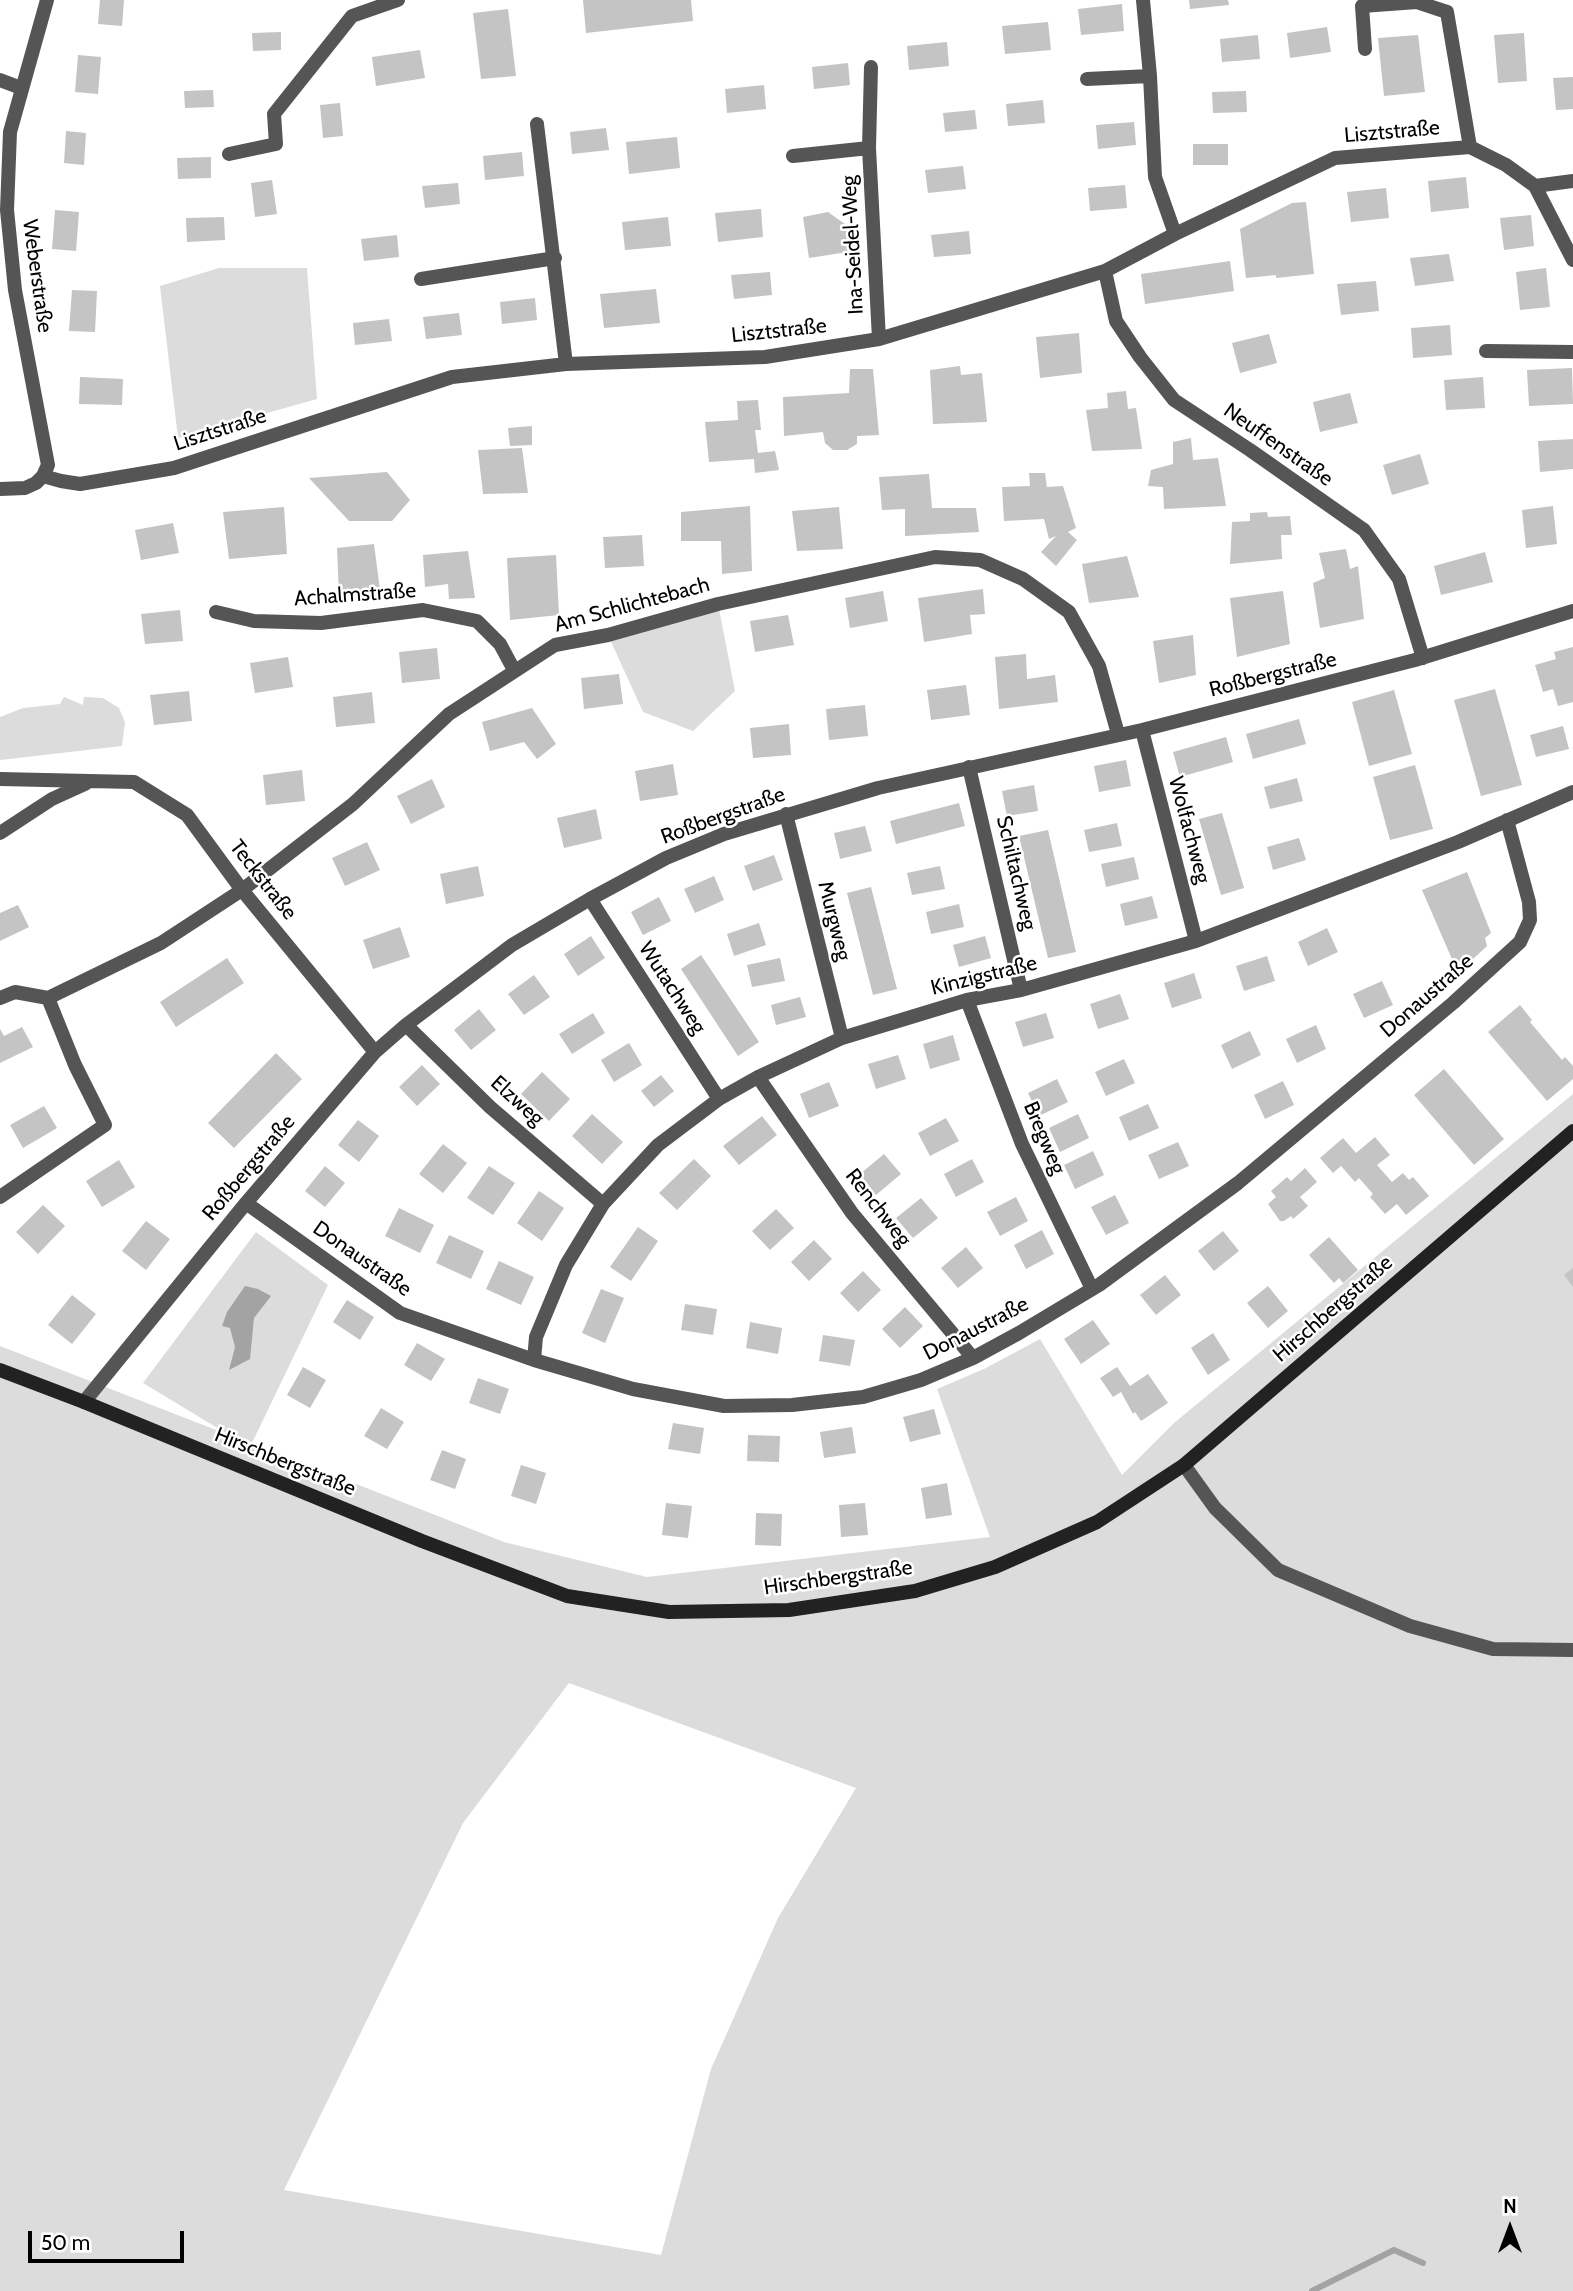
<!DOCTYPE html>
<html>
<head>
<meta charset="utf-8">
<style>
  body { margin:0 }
  #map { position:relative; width:1573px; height:2291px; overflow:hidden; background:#fff; font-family:Cabin,sans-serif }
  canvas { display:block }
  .north { position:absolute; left:1475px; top:2193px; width:70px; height:70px; -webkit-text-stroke:5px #fff; paint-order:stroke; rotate:0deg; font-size:19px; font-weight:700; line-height:28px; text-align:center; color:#000 }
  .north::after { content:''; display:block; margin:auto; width:24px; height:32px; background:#000; clip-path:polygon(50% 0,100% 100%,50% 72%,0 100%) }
  .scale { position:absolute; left:28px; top:2231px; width:156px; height:32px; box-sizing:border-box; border:4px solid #000; border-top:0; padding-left:9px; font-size:21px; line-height:24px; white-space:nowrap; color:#000; -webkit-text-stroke:5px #fff; paint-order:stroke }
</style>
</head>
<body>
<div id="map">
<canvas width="1573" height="2291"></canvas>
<div class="north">N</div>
<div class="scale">50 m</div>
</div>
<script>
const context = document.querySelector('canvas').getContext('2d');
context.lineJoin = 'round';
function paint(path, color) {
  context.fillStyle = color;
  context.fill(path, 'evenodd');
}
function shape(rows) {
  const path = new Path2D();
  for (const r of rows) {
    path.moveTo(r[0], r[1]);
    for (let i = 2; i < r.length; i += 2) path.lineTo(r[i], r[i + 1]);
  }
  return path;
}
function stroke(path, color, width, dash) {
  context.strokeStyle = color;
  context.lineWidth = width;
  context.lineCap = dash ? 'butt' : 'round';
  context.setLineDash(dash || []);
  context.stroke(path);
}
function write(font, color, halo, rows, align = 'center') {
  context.font = font + ' Cabin,sans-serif';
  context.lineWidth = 5;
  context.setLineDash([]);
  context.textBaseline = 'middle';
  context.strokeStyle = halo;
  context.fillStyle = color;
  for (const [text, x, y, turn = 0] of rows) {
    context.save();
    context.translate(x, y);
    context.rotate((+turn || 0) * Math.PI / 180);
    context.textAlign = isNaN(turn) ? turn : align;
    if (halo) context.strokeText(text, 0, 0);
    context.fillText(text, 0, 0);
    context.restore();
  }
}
paint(shape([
  [219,268,307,268,317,399,178,438,160,286],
  [718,604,735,691,693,731,643,712,608,635],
  [64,697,83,705,84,697,103,698,119,708,125,722,122,746,0,760,0,717,23,708,60,704],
  [1573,1094,1573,2291,0,2291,0,1346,229,1435,143,1383,256,1232,328,1285,252,1443,504,1542,647,1577,990,1537,937,1389,984,1369,1040,1339,1122,1475,1174,1423],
  [569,1683,856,1788,778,1918,711,2069,661,2255,284,2190,463,1823]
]), '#dcdcdc');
paint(shape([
  [245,1286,258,1289,271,1296,254,1318,250,1359,229,1370,235,1347,230,1328,222,1326,227,1312]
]), '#a3a3a3');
stroke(shape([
  [1312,2291,1394,2250,1423,2263]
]), '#a3a3a3', 6);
paint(shape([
  [100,0,124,0,122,26,98,24],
  [583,0,691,0,693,21,586,33],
  [1189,0,1228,0,1229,5,1190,9],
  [1122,4,1124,31,1081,35,1078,9],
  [508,9,516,76,481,79,473,13],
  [1048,22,1051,50,1005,54,1002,26],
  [1327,27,1331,52,1290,58,1287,33],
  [281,32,281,50,253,51,252,33],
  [1524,33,1527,81,1498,83,1494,35],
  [1258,35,1260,59,1222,62,1220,39],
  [1418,35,1425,92,1384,96,1378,38],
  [947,42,949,66,909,70,907,46],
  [420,50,425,78,376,86,372,57],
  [78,55,101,57,98,94,75,92],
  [848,63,850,85,814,89,812,67],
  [1573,77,1573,109,1556,110,1553,78],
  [764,85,766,109,727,113,725,89],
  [213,90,214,107,185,108,184,91],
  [1246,91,1247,112,1213,113,1212,92],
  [1043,100,1045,123,1008,126,1006,104],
  [340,103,343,136,323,138,320,105],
  [975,110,977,129,945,132,943,113],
  [1134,122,1136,145,1098,149,1096,125],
  [606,128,609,150,572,154,570,132],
  [66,131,86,133,84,165,64,163],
  [677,137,680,168,629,174,626,142],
  [1193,144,1228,144,1228,165,1193,165],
  [522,152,524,176,485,180,483,156],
  [211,157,211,178,178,179,177,158],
  [963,166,966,189,928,193,925,170],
  [1466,177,1469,208,1431,212,1428,181],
  [272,180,277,214,255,217,251,183],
  [458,183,460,204,425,208,422,186],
  [1125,185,1127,208,1090,211,1088,188],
  [1386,188,1389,218,1351,222,1347,192],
  [1306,202,1314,274,1276,278,1276,275,1246,278,1240,229,1292,203],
  [761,209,763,237,718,242,715,213],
  [55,210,79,212,76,251,52,249],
  [828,212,852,229,854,251,809,258,803,217],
  [1531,215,1534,246,1504,250,1500,218],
  [224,217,225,240,187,242,186,218],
  [668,217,671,246,625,250,622,222],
  [969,231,971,254,934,257,931,235],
  [397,235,399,257,364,261,361,239],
  [1449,254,1454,281,1415,286,1410,258],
  [1230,261,1234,291,1145,304,1141,274],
  [1546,268,1550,307,1520,310,1516,272],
  [770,272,772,295,734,299,731,275],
  [1376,281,1379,311,1341,315,1337,284],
  [656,289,660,323,604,328,600,294],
  [72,290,97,291,95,332,69,331],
  [535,298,537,320,502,324,500,302],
  [459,313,462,335,426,339,423,317],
  [389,319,392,341,355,345,353,323],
  [1450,325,1452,355,1413,358,1411,328],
  [1079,333,1082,373,1040,378,1036,337],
  [1269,334,1277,363,1240,373,1232,343],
  [960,366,961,375,982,373,987,422,933,424,930,370],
  [1572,368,1573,404,1529,406,1527,370],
  [850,369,873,369,879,435,857,436,857,444,847,450,833,450,825,443,823,432,784,436,783,397,849,393],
  [80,377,123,379,122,405,79,404],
  [1483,377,1485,408,1446,410,1444,380],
  [1126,391,1128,409,1136,408,1142,449,1092,451,1086,410,1108,408,1107,393],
  [1350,393,1358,423,1320,432,1313,402],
  [758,400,761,430,755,430,758,453,775,451,779,470,755,473,754,459,709,462,705,422,738,420,737,401],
  [532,426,532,445,510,446,508,428],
  [1191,438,1193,460,1218,458,1226,506,1164,509,1163,487,1148,486,1151,470,1173,464,1173,442],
  [1573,439,1573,469,1540,472,1538,441],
  [522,448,528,493,483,494,478,450],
  [1420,454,1429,484,1392,495,1383,465],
  [387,472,410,500,392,521,349,521,309,478],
  [1029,473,1045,473,1047,487,1063,486,1076,528,1068,532,1077,540,1056,566,1041,552,1056,536,1049,539,1044,519,1004,521,1002,487,1030,486],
  [929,474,932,508,976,508,979,532,905,536,905,509,882,510,879,477],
  [750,506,752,571,722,574,721,541,681,541,681,512],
  [1553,506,1557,544,1526,548,1522,510],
  [284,507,287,554,229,559,223,512],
  [839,507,843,549,797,551,792,511],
  [1267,512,1268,517,1290,516,1292,535,1281,535,1282,559,1230,564,1232,522,1250,521,1250,513],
  [173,523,179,553,141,560,135,530],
  [642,535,644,566,605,568,603,537],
  [374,544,380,590,339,594,337,548],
  [1346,549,1350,569,1358,566,1364,619,1320,628,1313,583,1325,578,1319,553],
  [468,551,475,598,449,599,448,584,425,587,423,555],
  [1485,552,1493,582,1441,595,1434,566],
  [556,555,559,615,510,620,507,558],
  [1127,556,1139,597,1089,603,1082,564],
  [983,589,985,614,970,615,972,634,924,642,918,598],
  [883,591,888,621,850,628,845,598],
  [1283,591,1290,644,1237,657,1230,598],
  [180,610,183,641,145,644,141,614],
  [788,615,794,645,755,652,750,621],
  [1193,635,1196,675,1159,683,1153,641],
  [1573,647,1573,702,1558,706,1553,689,1543,692,1535,665,1556,659,1554,652],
  [437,648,440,679,402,683,399,652],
  [1026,654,1027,679,1055,675,1058,702,999,709,995,657],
  [288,657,293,687,255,693,250,663],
  [619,674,623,704,584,709,581,678],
  [966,685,970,715,931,720,927,690],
  [1495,689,1522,785,1481,796,1454,700],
  [1394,690,1412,754,1369,766,1352,702],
  [189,691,192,721,154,725,150,695],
  [372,692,375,723,336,727,333,697],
  [865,705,868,736,829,740,826,709],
  [532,708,556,744,537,759,524,742,490,751,482,722],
  [1299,719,1306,744,1253,759,1246,734],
  [789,724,791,755,753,758,750,728],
  [1563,726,1569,749,1536,757,1530,735],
  [1226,737,1233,762,1180,777,1173,752],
  [1126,760,1131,786,1099,792,1094,766],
  [673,764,678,795,640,801,635,771],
  [1415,765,1433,829,1390,840,1373,777],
  [302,770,305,801,266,805,263,775],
  [1297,778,1303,801,1270,809,1264,787],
  [432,779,445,807,411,824,397,796],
  [1034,785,1038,811,1007,816,1002,791],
  [959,803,965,826,896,844,890,821],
  [596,809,602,839,564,848,557,818],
  [1222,813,1244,888,1221,895,1199,819],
  [1117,823,1122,846,1089,852,1084,830],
  [865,826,872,851,840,859,834,833],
  [1048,830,1076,952,1048,958,1019,836],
  [1299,838,1306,860,1273,870,1267,847],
  [367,842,380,870,345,886,332,858],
  [774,855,783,880,753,891,744,866],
  [1134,857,1139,879,1106,887,1101,864],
  [478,866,484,896,446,904,440,874],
  [940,866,945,889,912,895,907,873],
  [1467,872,1491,933,1485,938,1487,946,1458,973,1422,890],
  [714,876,724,900,695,913,684,889],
  [871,887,897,989,873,995,847,893],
  [1152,896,1158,918,1125,926,1120,904],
  [659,897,671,921,643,935,631,912],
  [959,904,964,927,931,934,926,912],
  [18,905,29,927,0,941,0,913],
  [759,923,766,945,734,956,727,934],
  [400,927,410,957,373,969,363,940],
  [1327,928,1338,952,1308,966,1298,942],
  [591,936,605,958,578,976,564,954],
  [985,936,991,958,959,967,953,945],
  [701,955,759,1042,738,1056,681,969],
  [1267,956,1275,981,1244,991,1236,966],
  [227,958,244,983,176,1027,160,1002],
  [780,958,785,981,752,987,747,965],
  [1194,973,1202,998,1172,1008,1164,983],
  [534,975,550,997,524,1015,508,994],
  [1382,981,1393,1005,1364,1018,1353,994],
  [1120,994,1129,1019,1098,1029,1090,1004],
  [800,997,806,1017,776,1025,771,1005],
  [1520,1005,1532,1020,1530,1022,1562,1060,1565,1057,1573,1066,1573,1079,1547,1101,1488,1032],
  [479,1009,496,1030,471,1050,454,1030],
  [593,1013,605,1033,572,1054,559,1034],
  [1046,1013,1054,1038,1023,1047,1015,1022],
  [1316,1025,1326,1049,1297,1063,1286,1039],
  [22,1027,33,1047,0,1063,0,1029,4,1036],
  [1250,1031,1261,1055,1232,1069,1221,1045],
  [953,1035,960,1060,930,1069,923,1044],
  [629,1043,642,1065,614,1082,601,1060],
  [276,1053,302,1079,234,1148,208,1123],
  [898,1055,906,1079,876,1089,868,1064],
  [1124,1059,1135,1083,1106,1096,1095,1072],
  [422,1065,440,1084,417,1106,399,1087],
  [1444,1069,1504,1139,1474,1165,1414,1095],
  [542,1072,570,1099,549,1121,521,1094],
  [661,1075,674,1091,654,1107,641,1091],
  [1057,1079,1068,1102,1039,1116,1028,1093],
  [1283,1081,1294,1105,1265,1119,1254,1095],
  [829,1082,839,1106,809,1118,800,1094],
  [1148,1104,1159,1128,1129,1141,1119,1117],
  [44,1106,57,1128,23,1148,10,1125],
  [592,1114,623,1142,602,1164,572,1136],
  [1078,1114,1089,1138,1060,1152,1049,1128],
  [762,1116,777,1135,739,1165,723,1146],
  [946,1118,959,1141,930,1156,918,1133],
  [358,1120,379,1136,359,1162,338,1145],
  [1375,1137,1390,1155,1377,1165,1392,1182,1403,1173,1409,1180,1413,1177,1429,1196,1406,1215,1397,1204,1385,1214,1370,1197,1373,1194,1359,1178,1355,1182,1341,1166,1333,1173,1320,1158,1343,1138,1356,1153],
  [1178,1142,1189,1166,1159,1179,1148,1155],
  [443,1144,467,1163,443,1193,419,1174],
  [1093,1151,1104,1175,1075,1189,1064,1165],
  [884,1154,901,1174,876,1195,860,1174],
  [694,1159,711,1176,677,1210,659,1193],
  [972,1159,984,1182,956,1197,944,1174],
  [119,1160,135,1187,102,1207,86,1181],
  [325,1166,345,1183,325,1207,305,1191],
  [489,1166,515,1183,493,1215,467,1198],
  [1305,1168,1317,1182,1300,1197,1308,1206,1293,1219,1291,1216,1284,1221,1280,1221,1268,1204,1276,1197,1271,1191,1287,1177,1291,1181],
  [539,1191,564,1208,542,1241,517,1223],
  [1115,1195,1129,1223,1106,1235,1091,1207],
  [1016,1197,1028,1221,1000,1236,987,1212],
  [921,1198,938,1218,913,1238,896,1218],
  [43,1205,65,1226,38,1254,16,1232],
  [399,1208,434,1225,420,1253,385,1236],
  [776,1209,794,1228,770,1250,752,1231],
  [146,1221,170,1239,146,1270,122,1251],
  [638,1227,658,1241,631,1281,610,1267],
  [1042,1230,1054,1254,1026,1269,1014,1245],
  [1223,1231,1239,1251,1214,1271,1198,1251],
  [449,1235,484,1251,471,1279,436,1263],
  [1329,1237,1358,1270,1343,1283,1339,1278,1334,1283,1309,1255],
  [814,1240,832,1259,809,1281,791,1262],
  [966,1247,983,1268,958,1288,941,1268],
  [499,1261,534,1277,521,1305,486,1289],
  [1573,1268,1573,1287,1564,1275],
  [863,1271,881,1290,858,1312,840,1293],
  [1165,1275,1181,1295,1156,1315,1140,1295],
  [1268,1286,1288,1311,1268,1328,1247,1303],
  [601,1289,624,1298,605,1343,582,1333],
  [72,1295,96,1314,72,1344,48,1325],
  [347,1300,374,1317,360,1340,333,1322],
  [685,1304,717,1309,713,1335,681,1330],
  [905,1307,923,1326,900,1348,882,1329],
  [1093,1320,1110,1344,1081,1364,1064,1339],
  [750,1322,782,1328,778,1354,746,1348],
  [1213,1333,1230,1360,1208,1375,1191,1348],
  [823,1335,855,1340,850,1366,819,1361],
  [417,1343,445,1359,431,1381,404,1365],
  [303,1367,326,1380,310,1408,287,1395],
  [1117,1367,1130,1386,1148,1374,1168,1403,1141,1421,1135,1412,1133,1414,1121,1392,1113,1397,1100,1378],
  [478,1378,509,1389,500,1414,469,1403],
  [381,1408,404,1422,387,1449,364,1436],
  [934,1409,941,1434,910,1442,903,1417],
  [673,1423,704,1428,700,1454,668,1449],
  [852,1427,856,1453,824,1458,820,1432],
  [748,1435,780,1436,779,1462,747,1461],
  [442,1450,466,1459,455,1489,430,1480],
  [521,1465,546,1473,536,1504,511,1496],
  [947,1483,952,1515,926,1519,921,1488],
  [666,1503,692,1506,688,1538,662,1535],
  [865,1503,868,1535,841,1537,839,1505],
  [756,1513,782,1514,781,1546,755,1545]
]), '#c4c4c4');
stroke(shape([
  [1143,0,1150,76],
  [1365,49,1362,6,1417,2,1447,12,1470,147],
  [1087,79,1150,76,1155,177,1175,234],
  [0,80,21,88],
  [537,124,566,364],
  [869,148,871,67],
  [229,154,276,144,274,114,352,16,398,0],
  [793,156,869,148,879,339],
  [1535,186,1573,181],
  [1105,271,1116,321,1140,357,1174,400,1250,450,1364,530,1399,579,1423,658],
  [421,279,555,258],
  [1486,351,1573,352],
  [43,476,61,481,80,484,174,468,452,377,566,364,765,357,879,339,1105,271,1175,234,1335,158,1470,147,1506,165,1535,186,1573,260],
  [0,489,25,488,36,483,43,476,48,465,15,290,7,210,10,132,47,0],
  [216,612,254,621,321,623,423,610,477,621,500,644,514,670],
  [1142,730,1196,941],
  [969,767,1021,990],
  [0,779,134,782,187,815,242,890,375,1052],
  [786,814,842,1038],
  [0,833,52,799,85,784],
  [590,899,719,1099],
  [0,998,15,992,48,998,161,943,242,890,353,804,449,714,555,645,608,635,718,604,935,557,980,560,1023,579,1069,612,1099,666,1118,734],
  [967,1000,1022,1144,1092,1289],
  [406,1025,490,1107,603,1204],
  [758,1077,852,1213,973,1358],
  [0,1197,105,1125,75,1065,48,998],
  [246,1203,400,1313,534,1360,633,1389,724,1406,792,1405,863,1397,921,1380,973,1358,1019,1333,1099,1285,1238,1183,1453,1003,1520,942,1530,920,1529,902,1507,820],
  [534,1360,536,1337,566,1265,603,1204,658,1145,719,1099,758,1077,842,1038,967,1000,1021,990,1196,941,1458,842,1573,792],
  [84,1402,246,1203,375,1052,406,1025,512,945,590,899,666,858,724,834,878,788,1142,730,1415,660,1573,611],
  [1184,1465,1215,1508,1278,1570,1410,1626,1493,1649,1573,1650]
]), '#555', 14);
stroke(shape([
  [0,1370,84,1402,422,1541,567,1596,669,1612,789,1610,915,1591,995,1567,1097,1522,1184,1465,1573,1131]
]), '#222', 14);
write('21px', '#000', '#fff', [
  ["Lisztstraße",1392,132,-5],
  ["Ina-Seidel-Weg",853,245,-93],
  ["Weberstraße",37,276,82],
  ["Lisztstraße",779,331,-6],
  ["Lisztstraße",220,430,-18],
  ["Neuffenstraße",1278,445,35],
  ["Achalmstraße",355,595,-4],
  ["Am Schlichtebach",632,605,-15],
  ["Roßbergstraße",1273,675,-14],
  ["Roßbergstraße",723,816,-20],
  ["Wolfachweg",1189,830,75],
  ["Schiltachweg",1016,873,77],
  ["Teckstraße",263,880,52],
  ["Murgweg",834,921,76],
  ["Kinzigstraße",984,976,-14],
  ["Wutachweg",672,988,57],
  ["Donaustraße",1427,996,-41],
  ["Elzweg",517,1101,42],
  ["Bregweg",1044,1138,67],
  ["Roßbergstraße",249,1168,-50],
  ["Renchweg",878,1208,52],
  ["Donaustraße",362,1259,35],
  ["Hirschbergstraße",1333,1309,-41],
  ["Donaustraße",976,1329,-27],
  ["Hirschbergstraße",285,1462,22],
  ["Hirschbergstraße",838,1578,-8]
]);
</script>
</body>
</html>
